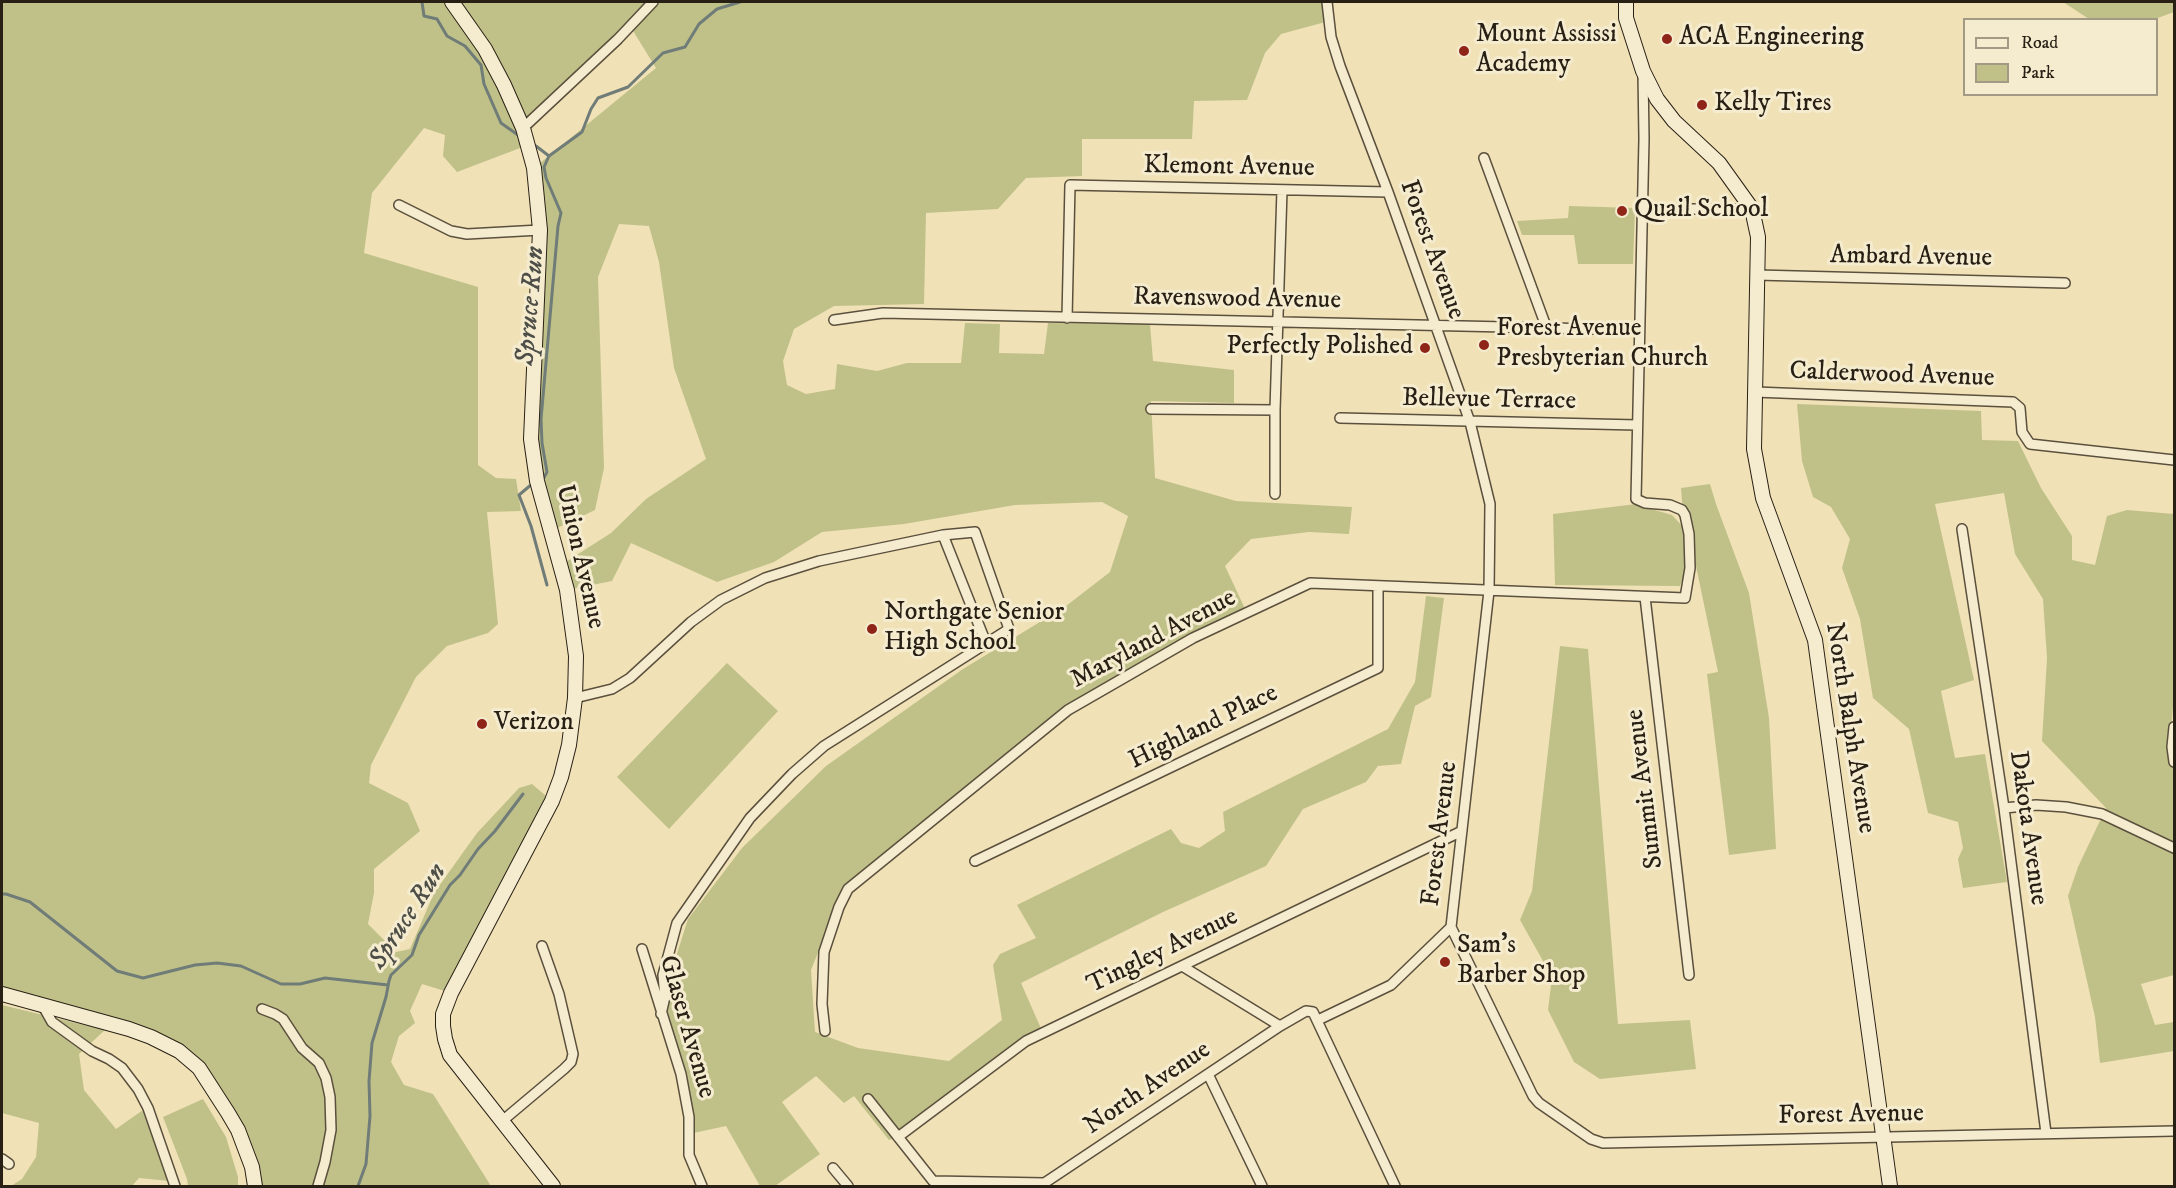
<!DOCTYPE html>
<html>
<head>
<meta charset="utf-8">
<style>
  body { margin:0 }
  #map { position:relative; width:2176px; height:1188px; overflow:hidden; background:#f0e1b6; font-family:"IM FELL DW Pica",serif }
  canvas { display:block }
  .frame { position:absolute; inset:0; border:3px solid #292015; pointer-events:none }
  .legend { position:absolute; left:1963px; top:18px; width:195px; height:78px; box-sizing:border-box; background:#f5ecd0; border:2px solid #a39a85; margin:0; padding:8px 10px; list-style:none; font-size:18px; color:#292015 }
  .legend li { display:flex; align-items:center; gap:12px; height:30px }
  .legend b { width:30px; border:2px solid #a39a85 }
</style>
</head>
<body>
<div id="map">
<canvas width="2176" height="1188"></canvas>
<div class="frame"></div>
<ul class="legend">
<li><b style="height:8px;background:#f5ecd0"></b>Road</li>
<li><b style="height:16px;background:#c0c189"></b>Park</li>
</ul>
</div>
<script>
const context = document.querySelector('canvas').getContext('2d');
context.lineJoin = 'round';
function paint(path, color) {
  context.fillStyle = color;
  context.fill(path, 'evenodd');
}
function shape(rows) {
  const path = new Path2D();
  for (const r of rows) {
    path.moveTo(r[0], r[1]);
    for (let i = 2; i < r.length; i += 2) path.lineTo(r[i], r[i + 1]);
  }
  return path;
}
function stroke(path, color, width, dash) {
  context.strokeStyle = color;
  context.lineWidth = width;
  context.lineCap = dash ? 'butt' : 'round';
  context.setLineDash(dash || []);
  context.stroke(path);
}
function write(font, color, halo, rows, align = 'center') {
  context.font = font + ' "IM FELL DW Pica",serif';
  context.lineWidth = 6;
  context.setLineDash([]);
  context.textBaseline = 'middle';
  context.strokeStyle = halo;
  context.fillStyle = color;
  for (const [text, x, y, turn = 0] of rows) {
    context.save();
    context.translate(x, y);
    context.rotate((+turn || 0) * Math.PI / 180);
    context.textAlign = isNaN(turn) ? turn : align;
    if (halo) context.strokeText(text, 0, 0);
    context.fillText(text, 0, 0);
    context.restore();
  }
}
paint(shape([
  [2,2,1327,2,1329,21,1281,34,1265,53,1247,100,1194,101,1192,139,1082,139,1082,176,1026,178,998,209,926,213,924,304,834,306,794,329,783,361,787,385,806,394,835,389,837,364,877,371,907,363,961,363,965,323,1000,324,999,353,1044,354,1048,323,1150,324,1153,361,1234,370,1234,403,1151,401,1155,478,1236,501,1352,507,1349,534,1309,532,1251,539,1225,566,1247,613,1068,710,843,890,811,970,815,1032,858,1048,949,1061,1002,1020,993,965,1000,954,1036,938,1017,905,1171,829,1181,843,1199,848,1225,831,1223,812,1388,729,1415,682,1426,596,1444,598,1431,697,1415,706,1401,764,1378,766,1366,782,1303,809,1266,866,1163,912,1021,983,1043,1033,898,1137,889,1140,854,1096,844,1103,816,1076,782,1102,820,1154,775,1186,760,1186,726,1126,689,1134,689,1117,661,1014,668,982,688,919,742,848,826,766,963,669,1066,606,1110,572,1128,516,1102,502,1015,505,904,524,822,532,774,562,717,582,631,543,612,581,567,590,561,565,611,533,646,499,706,459,674,368,659,262,649,226,619,224,598,277,604,468,595,510,551,531,537,481,540,230,534,168,656,68,630,26,524,128,528,145,457,172,443,156,445,135,424,128,372,193,364,253,478,287,478,465,496,478,516,479,521,511,487,512,498,624,488,633,447,646,416,677,371,765,369,783,408,803,420,831,374,869,374,893,368,924,396,952,410,949,434,893,477,833,519,788,532,784,552,801,451,993,422,984,410,1011,415,1023,399,1036,391,1062,404,1085,433,1094,491,1186,255,1186,238,1130,179,1051,2,994],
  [2063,2,2174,2,2174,12,2155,19,2089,19],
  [1569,206,1635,208,1633,264,1578,264,1574,235,1522,235,1517,221,1568,218],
  [1797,404,1981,411,1982,440,2018,441,2041,488,2072,536,2072,560,2095,565,2107,516,2127,510,2174,514,2174,693,2170,745,2174,779,2174,975,2141,984,2155,1025,2174,1022,2174,1051,2100,1063,2095,1017,2068,896,2078,867,2106,808,2042,741,2047,658,2043,599,2015,554,2004,493,1935,504,1974,680,1941,691,1955,758,1985,754,2007,882,1963,888,1958,859,1963,848,1958,822,1928,813,1909,729,1873,698,1860,619,1842,568,1850,539,1831,507,1813,497,1802,461],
  [1710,484,1716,504,1749,593,1769,718,1776,849,1729,855,1707,674,1718,672,1695,561,1693,531,1683,512,1681,488],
  [1645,503,1651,509,1672,515,1685,529,1687,567,1680,586,1555,585,1553,514],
  [1560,646,1588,649,1618,1024,1690,1020,1696,1069,1600,1079,1574,1062,1548,1010,1552,977,1520,920,1532,891],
  [727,663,778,711,669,829,617,777],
  [2,1005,105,1030,79,1054,84,1090,116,1129,143,1110,158,1142,169,1181,139,1178,132,1186,11,1186,22,1179,36,1157,39,1123,2,1113],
  [203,1099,226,1137,238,1177,238,1186,188,1186,187,1179,163,1117]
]), '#c0c189');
stroke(shape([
  [422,2,424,16,437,19,447,36,465,46,481,65,484,84,501,123,518,135],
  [536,146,549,156,544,167,546,178,561,213,558,226,541,419,542,443,547,472,543,479],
  [549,156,582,132,591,109,598,98,628,87,663,53,685,47,699,24,717,9,740,2],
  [532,484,519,495,531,526,547,585],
  [2,894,6,894,30,902,117,971,143,978,195,965,217,963,241,966,281,984,300,984,325,978,388,985],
  [358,1186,366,1164,370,1116,369,1081,372,1043,386,997,389,981,391,975,412,955,419,935,450,885,460,875,478,849,495,831,523,794]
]), '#707c78', 3);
const street = shape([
  [1327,2,1331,37,1340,66,1388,192,1470,422,1490,504,1489,591,1451,927,1533,1096,1539,1103,1591,1139,1603,1143,2174,1131],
  [523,128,618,39,653,2],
  [1484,158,1547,329],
  [399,205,451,231,467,234,540,230],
  [1642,209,1752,209],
  [1757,275,2065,283],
  [1067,318,1070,185,1388,192],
  [834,320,883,313,1639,330],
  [1755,392,2013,402,2020,408,2022,432,2030,444,2174,460],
  [1151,409,1275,410],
  [1340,418,1637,425],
  [1275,494,1275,410,1282,190],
  [1962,529,2004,808,2046,1133],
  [943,535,986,643],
  [1645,597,1689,975],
  [575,698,612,689,630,678,691,622,721,600,765,578,819,561,943,535,975,532,1009,629,824,746,792,774,750,818,677,923,663,975,665,997,661,1014],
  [2174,727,2172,747,2174,762],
  [2004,808,2036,805,2066,807,2102,814,2174,848],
  [975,861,1378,668,1378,587],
  [642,949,681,1074,689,1117,689,1155,702,1186],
  [1182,966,1280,1026,1306,1011,1313,1012,1395,1186],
  [43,1006,52,1022,92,1051,109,1059,122,1068,138,1089,148,1108,175,1186],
  [262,1009,275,1014,283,1019,302,1048,319,1063,326,1078,330,1097,331,1130,325,1162,318,1186],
  [1318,1020,1391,985,1451,927],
  [825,1031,822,1004,824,952,839,907,848,889,1068,710,1193,638,1310,583,1685,598,1690,568,1689,534,1685,515,1682,510,1670,505,1645,503,1636,499,1644,139,1643,73],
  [1208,1074,1262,1186],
  [868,1099,933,1181,1045,1183],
  [501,1122,564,1069,571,1062,573,1054,559,994,542,946],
  [898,1137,1026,1041,1462,831],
  [2,1159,9,1164],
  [833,1168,848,1186],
  [1040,1186,1280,1026]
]);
const secondary = shape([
  [452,2,485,49,504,85,523,128,534,168,540,230,531,439,537,481,567,590,576,656,575,698,569,745,561,777,552,801,451,993,443,1014,443,1026,445,1039,450,1055,553,1186],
  [1626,2,1626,18,1643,71,1657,99,1674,121,1719,163,1752,209,1758,237,1754,449,1763,498,1815,640,1890,1186],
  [2,994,129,1029,151,1037,179,1051,199,1068,228,1113,238,1130,252,1167,255,1186]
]);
stroke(street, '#5b503d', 12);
stroke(secondary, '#292015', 16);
stroke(street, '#f5ecd0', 9);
stroke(secondary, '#f5ecd0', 14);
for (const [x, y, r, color] of [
  [1667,39,6,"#8f2418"],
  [1464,51,6,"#8f2418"],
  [1702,105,6,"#8f2418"],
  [1622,211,6,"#8f2418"],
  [1484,345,6,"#8f2418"],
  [1425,348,6,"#8f2418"],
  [872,629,6,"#8f2418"],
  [482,724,6,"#8f2418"],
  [1445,962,6,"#8f2418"]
]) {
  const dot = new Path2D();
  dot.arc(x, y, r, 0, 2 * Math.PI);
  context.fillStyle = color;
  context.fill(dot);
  stroke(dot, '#f5ecd0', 2);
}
write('26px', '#292015', '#f5ecd0', [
  ["Mount Assissi",1476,36],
  ["Academy",1476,66],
  ["ACA Engineering",1679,39],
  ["Kelly Tires",1714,105],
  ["Quail School",1634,211],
  ["Forest Avenue",1496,330],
  ["Presbyterian Church",1496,360],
  ["Perfectly Polished",1413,348,"right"],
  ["Northgate Senior",884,614],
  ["High School",884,644],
  ["Verizon",494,724],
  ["Sam's",1457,947],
  ["Barber Shop",1457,977]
], 'left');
write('26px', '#292015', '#f5ecd0', [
  ["Klemont Avenue",1229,168,1],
  ["Forest Avenue",1431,250,70],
  ["Ambard Avenue",1911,258,1],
  ["Ravenswood Avenue",1237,300,1],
  ["Calderwood Avenue",1892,376,2],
  ["Bellevue Terrace",1489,401,1],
  ["Union Avenue",579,557,77],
  ["Maryland Avenue",1154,640,-28],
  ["Highland Place",1204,728,-26],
  ["North Balph Avenue",1849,728,81],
  ["Summit Avenue",1646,789,-97],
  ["Dakota Avenue",2027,828,82],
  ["Forest Avenue",1441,834,-83],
  ["Tingley Avenue",1163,952,-26],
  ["Glaser Avenue",686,1027,74],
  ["North Avenue",1148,1089,-34],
  ["Forest Avenue",1851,1116,-1]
]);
write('italic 27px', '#4d4e47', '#f5ecd0', [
  ["Spruce Run",532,306,-85],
  ["Spruce Run",409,917,-57]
]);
</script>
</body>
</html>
